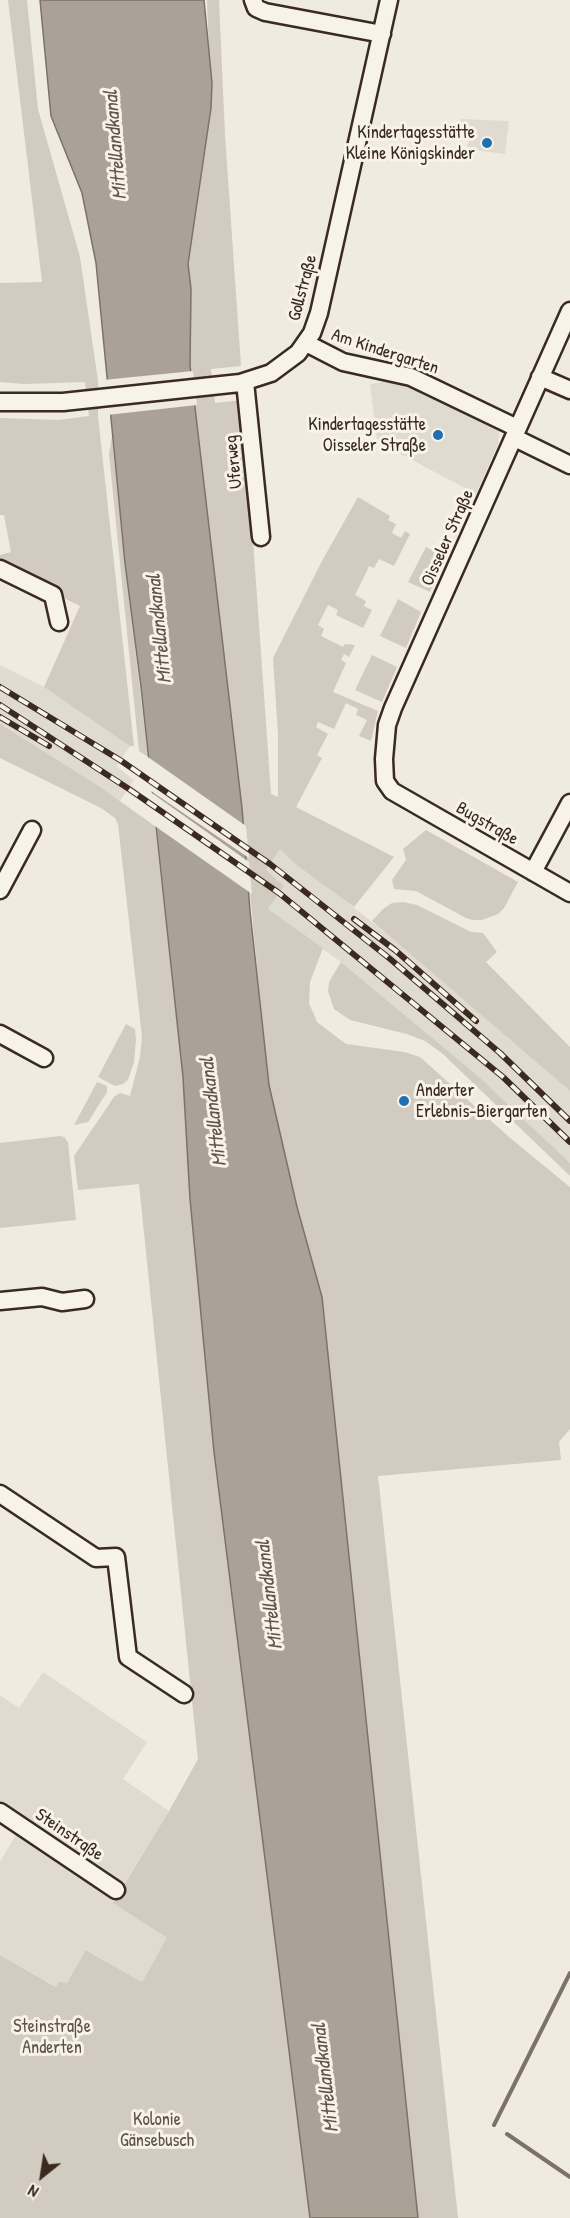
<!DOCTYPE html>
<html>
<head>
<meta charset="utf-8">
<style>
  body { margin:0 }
  #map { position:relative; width:570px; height:2218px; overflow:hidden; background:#efebe0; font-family:"Patrick Hand",sans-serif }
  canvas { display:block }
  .north { position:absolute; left:12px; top:2146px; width:60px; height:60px; -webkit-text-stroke:4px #f7f3e8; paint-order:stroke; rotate:210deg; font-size:16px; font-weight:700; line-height:24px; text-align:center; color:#3b2a1e }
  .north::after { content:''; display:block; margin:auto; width:21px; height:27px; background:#3b2a1e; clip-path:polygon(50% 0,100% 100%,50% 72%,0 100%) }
</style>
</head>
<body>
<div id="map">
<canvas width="570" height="2218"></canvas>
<div class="north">N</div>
</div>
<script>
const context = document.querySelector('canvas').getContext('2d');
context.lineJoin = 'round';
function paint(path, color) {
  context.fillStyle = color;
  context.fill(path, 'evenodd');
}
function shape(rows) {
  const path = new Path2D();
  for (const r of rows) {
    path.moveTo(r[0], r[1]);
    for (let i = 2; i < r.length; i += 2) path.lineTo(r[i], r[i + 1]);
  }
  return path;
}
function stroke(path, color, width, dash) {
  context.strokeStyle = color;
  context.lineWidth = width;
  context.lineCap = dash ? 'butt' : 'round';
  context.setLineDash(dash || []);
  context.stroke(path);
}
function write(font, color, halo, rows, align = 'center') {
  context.font = font + ' "Patrick Hand",sans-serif';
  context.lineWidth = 6;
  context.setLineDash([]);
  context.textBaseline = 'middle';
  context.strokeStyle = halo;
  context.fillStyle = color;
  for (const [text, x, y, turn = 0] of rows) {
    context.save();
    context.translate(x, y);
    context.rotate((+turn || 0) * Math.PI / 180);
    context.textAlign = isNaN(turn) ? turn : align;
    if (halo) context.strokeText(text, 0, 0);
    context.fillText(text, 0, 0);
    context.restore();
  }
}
paint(shape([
  [461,119,509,121,505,154,467,149,469,137,458,135],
  [383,382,408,386,494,426,499,432,498,444,476,494,382,444,377,439,370,384],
  [0,665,44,687,131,745,116,766,134,780,120,801,0,726],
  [280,849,294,863,323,883,411,953,570,1091,570,1163,477,1075,341,962,268,909,284,886,266,870],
  [43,1672,147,1742,123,1779,169,1811,113,1902,168,1939,142,1982,87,1950,67,1983,57,1987,0,1955,0,1862,23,1823,0,1808,0,1695,19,1708]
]), '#e0dbd0');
paint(shape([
  [8,0,27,0,38,109,80,257,98,381,98,416,134,746,130,746,44,687,80,606,0,566,0,555,11,552,4,515,0,515,0,418,59,420,89,416,85,382,24,384,0,382,0,283,42,282],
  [207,0,219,0,225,135,241,366,211,369,215,403,243,400,271,794,278,797,278,735,273,658,322,561,358,497,390,516,388,520,396,524,392,533,401,538,405,531,410,534,394,566,379,559,374,568,369,566,366,573,355,595,366,601,364,606,372,610,363,628,336,615,338,610,328,605,318,625,324,629,321,636,343,647,345,644,355,645,349,657,344,654,341,660,346,663,333,692,378,711,371,741,359,736,367,720,356,715,358,709,346,703,334,729,318,722,316,727,328,734,317,755,322,758,296,807,394,857,354,907,294,863,280,849,266,870,284,886,268,909,323,948,310,982,309,1003,317,1022,346,1044,404,1052,420,1057,509,1137,570,1187,570,1429,559,1442,561,1460,378,1476,458,2218,418,2218,322,1297,297,1207,269,1085,262,1019,242,808,190,365,191,289,188,264,211,108],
  [112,435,125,563,148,757,139,751,109,454],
  [426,547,446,557,430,592,408,582],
  [398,599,421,612,406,648,380,636],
  [372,655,397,667,382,702,355,690],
  [0,724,97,785,155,826,183,1077,190,1199,214,1452,310,2218,0,2218,0,1955,56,1987,59,1982,67,1983,86,1950,142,1982,167,1938,113,1903,169,1811,198,1759,139,1184,78,1190,74,1156,114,1097,120,1093,130,1096,140,1057,142,1037,118,824,115,818,101,808,0,758],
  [426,830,518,882,504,908,498,914,482,920,473,920,466,918,416,891,394,889,392,880,406,860,403,849],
  [403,902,417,905,471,932,483,933,497,952,486,962,570,1047,570,1091,372,921,383,909,392,903],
  [341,962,477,1075,570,1163,570,1176,443,1054,425,1041,407,1034,350,1020,334,1009,328,991,329,982],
  [126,1024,135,1029,136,1040,134,1062,128,1080,123,1084,115,1086,98,1077],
  [97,1082,107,1086,107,1092,88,1122,74,1125],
  [60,1136,64,1137,68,1142,76,1220,0,1228,0,1143]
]), '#d1cbc0');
const water = shape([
  [40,0,204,0,212,83,211,108,188,264,191,289,190,365,242,808,250,911,269,1085,297,1207,322,1297,418,2218,310,2218,214,1452,190,1199,183,1077,141,687,125,563,96,263,82,193,51,116,40,0]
]);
paint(water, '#aaa296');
stroke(water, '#7e7266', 1.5);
paint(shape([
  [193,371,197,405,107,415,103,380],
  [145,755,246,826,249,858,148,789],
  [149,791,249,862,252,894,152,824]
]), '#efebe0');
stroke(shape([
  [494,2125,570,1973],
  [507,2134,570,2177]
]), '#7e7266', 4);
const minor = shape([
  [253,0,256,8,265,12,382,34],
  [570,311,393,708,387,725,384,759,385,781,392,791,570,893],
  [306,343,343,362,411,377,517,428],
  [540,377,570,390],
  [245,382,261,537],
  [0,402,63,402,240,383,271,373,298,353,312,333,319,313,389,0],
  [515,438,570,465],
  [0,569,53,595,59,622],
  [533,872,570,803],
  [0,890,32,830],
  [0,1034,44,1058],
  [0,1301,42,1297,62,1302,85,1299],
  [0,1494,96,1558,116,1557,128,1657,184,1694],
  [0,1812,116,1890]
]);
stroke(minor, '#3b2a1e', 21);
stroke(minor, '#f7f3e8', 16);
const rail = shape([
  [0,687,120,760,270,864,389,958,500,1053,570,1121],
  [0,705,129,789,279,893,503,1077,570,1142],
  [0,717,49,746],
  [354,919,395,950,476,1021]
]);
stroke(rail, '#3b2a1e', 6);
stroke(rail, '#f7f3e8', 4, [11]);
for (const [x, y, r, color] of [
  [487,143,6,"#1f6fb2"],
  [438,435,6,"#1f6fb2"],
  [404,1101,6,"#1f6fb2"]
]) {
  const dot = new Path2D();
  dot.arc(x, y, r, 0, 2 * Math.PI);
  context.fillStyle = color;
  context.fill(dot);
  stroke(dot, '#f7f3e8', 2);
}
write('18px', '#3b2a1e', '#f7f3e8', [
  ["Kindertagesstätte",475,133],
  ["Kleine Königskinder",475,154],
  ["Kindertagesstätte",426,425],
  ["Oisseler Straße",426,446],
  ["Anderter",416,1091,"left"],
  ["Erlebnis-Biergarten",416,1112,"left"]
], 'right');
write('18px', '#3b2a1e', '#f7f3e8', [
  ["Gollstraße",303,288,-75],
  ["Am Kindergarten",385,352,18],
  ["Uferweg",234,462,-96],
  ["Oisseler Straße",448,538,-66],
  ["Bugstraße",487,824,30],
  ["Steinstraße",69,1835,34]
]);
write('18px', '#605246', '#f7f3e8', [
  ["Steinstraße",52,2027],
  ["Anderten",52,2048],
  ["Kolonie",157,2120],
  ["Gänsebusch",157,2141]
]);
write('italic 20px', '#625448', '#f7f3e8', [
  ["Mittellandkanal",116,145,-95],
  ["Mittellandkanal",160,629,-96],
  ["Mittellandkanal",214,1112,-97],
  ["Mittellandkanal",270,1595,-97],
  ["Mittellandkanal",326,2078,-97]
]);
</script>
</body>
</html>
